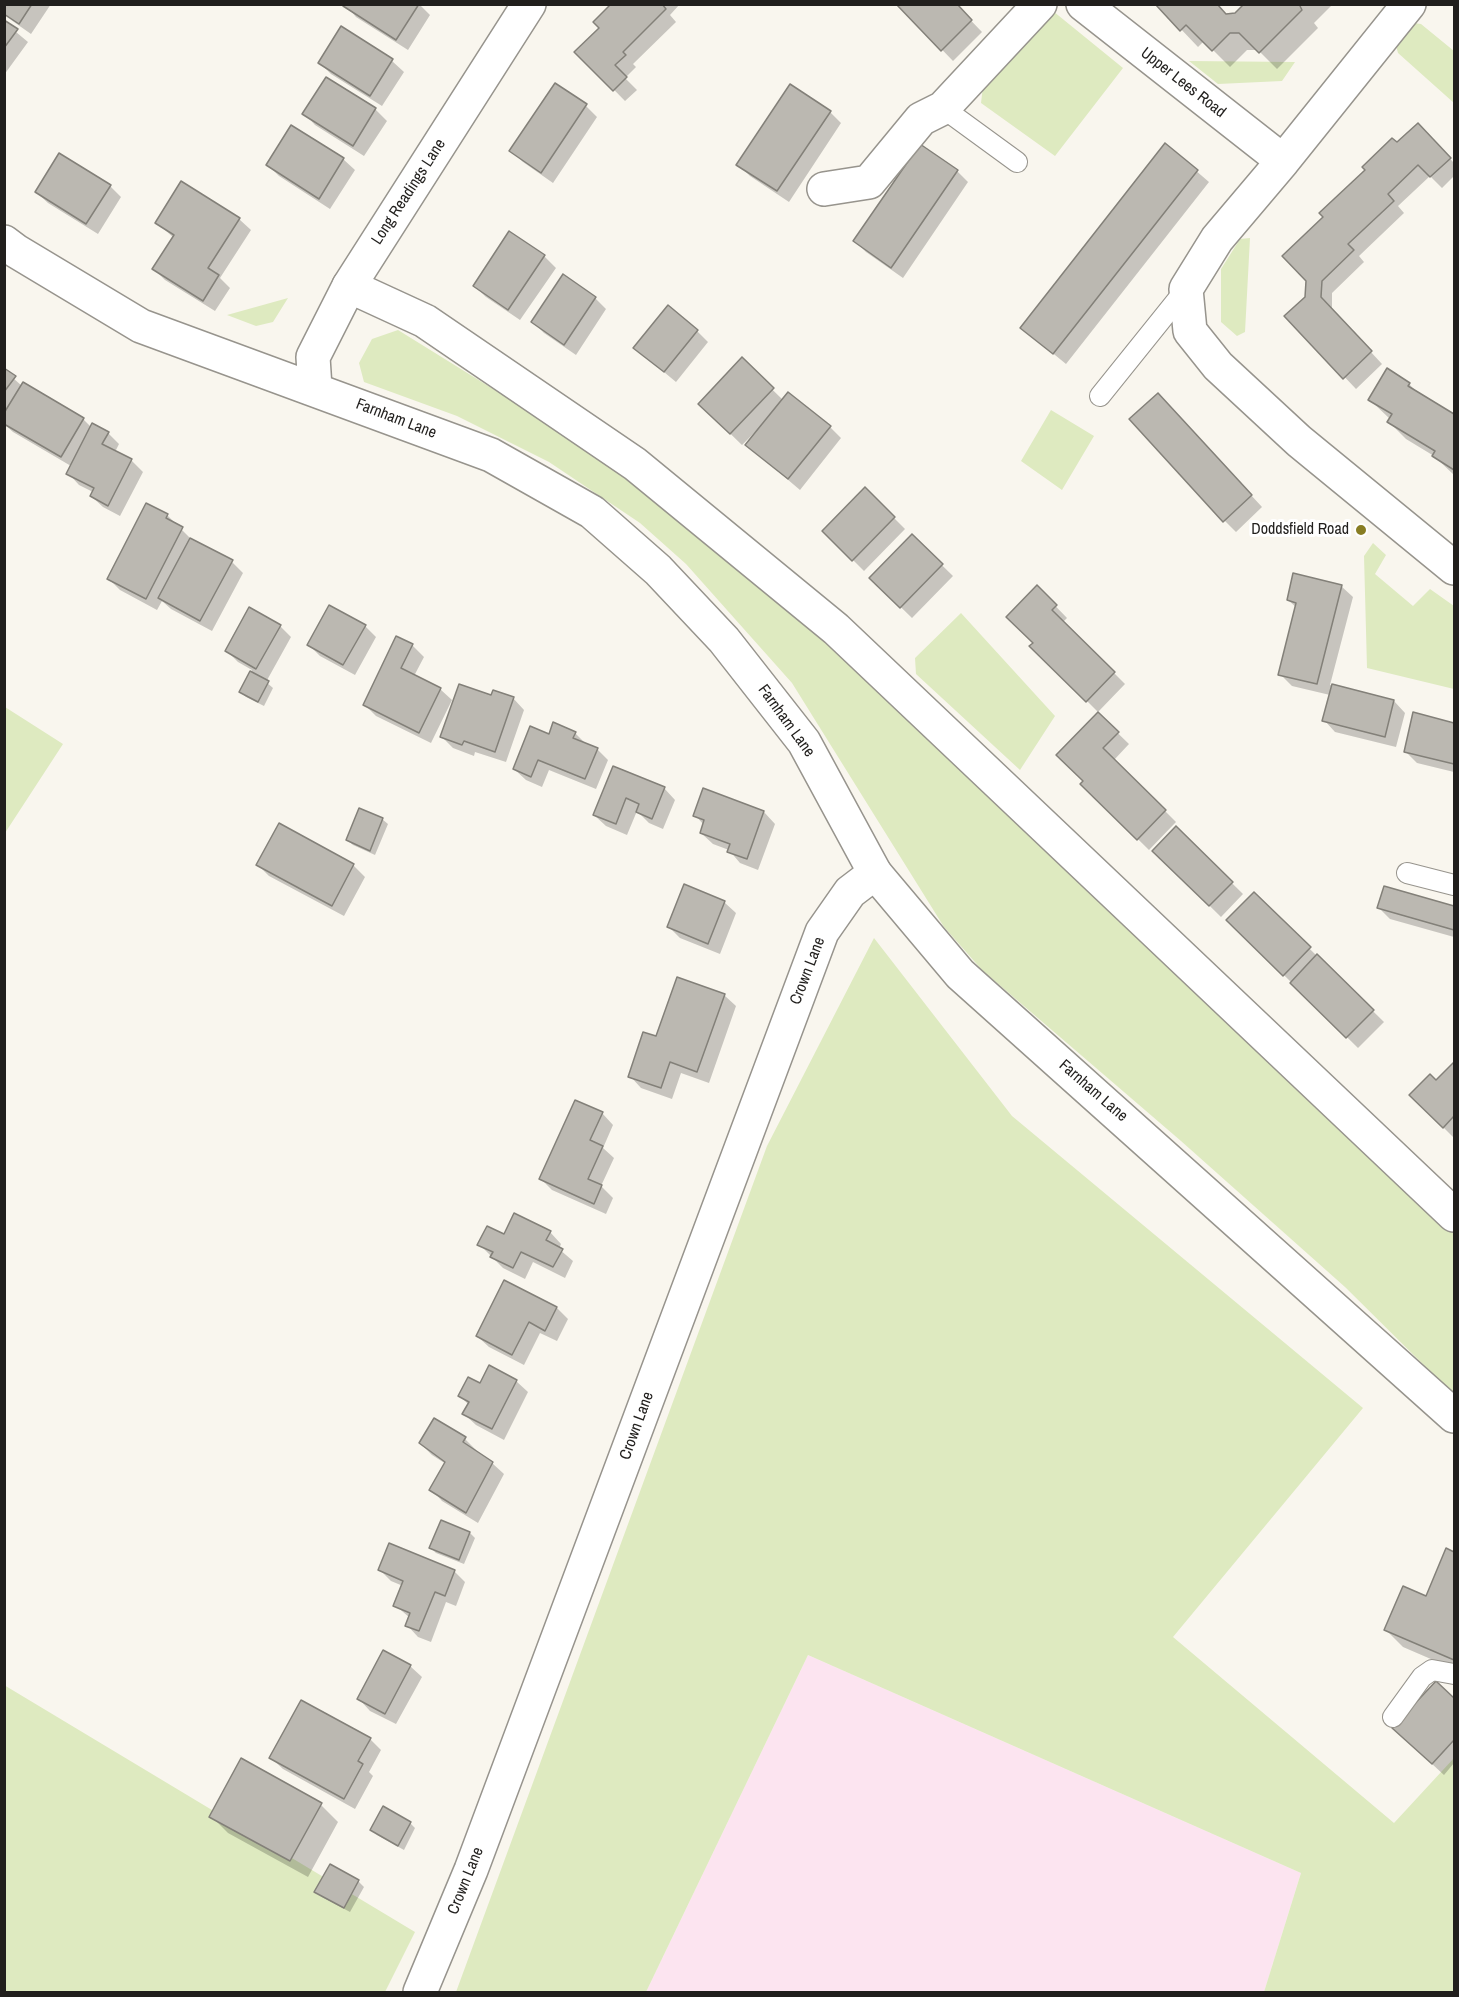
<!DOCTYPE html>
<html>
<head>
<meta charset="utf-8">
<style>
  body { margin:0 }
  #map { position:relative; width:1459px; height:1997px; overflow:hidden; background:#f9f6ee; font-family:"Archivo Narrow",sans-serif }
  canvas { display:block }
  .frame { position:absolute; inset:0; border:6px solid #211f1d; pointer-events:none }
</style>
</head>
<body>
<div id="map">
<canvas width="1459" height="1997"></canvas>
<div class="frame"></div>
</div>
<script>
const context = document.querySelector('canvas').getContext('2d');
context.lineJoin = 'round';
function paint(path, color) {
  context.fillStyle = color;
  context.fill(path, 'evenodd');
}
function shape(rows) {
  const path = new Path2D();
  for (const r of rows) {
    path.moveTo(r[0], r[1]);
    for (let i = 2; i < r.length; i += 2) path.lineTo(r[i], r[i + 1]);
  }
  return path;
}
function stroke(path, color, width, dash) {
  context.strokeStyle = color;
  context.lineWidth = width;
  context.lineCap = dash ? 'butt' : 'round';
  context.setLineDash(dash || []);
  context.stroke(path);
}
function write(font, color, halo, rows, align = 'center') {
  context.font = font + ' "Archivo Narrow",sans-serif';
  context.lineWidth = 6;
  context.setLineDash([]);
  context.textBaseline = 'middle';
  context.strokeStyle = halo;
  context.fillStyle = color;
  for (const [text, x, y, turn = 0] of rows) {
    context.save();
    context.translate(x, y);
    context.rotate((+turn || 0) * Math.PI / 180);
    context.textAlign = isNaN(turn) ? turn : align;
    if (halo) context.strokeText(text, 0, 0);
    context.fillText(text, 0, 0);
    context.restore();
  }
}
paint(shape([
  [808,1655,1301,1873,1264,1992,646,1992]
]), '#fce4f0');
paint(shape([
  [1048,7,1123,68,1055,156,981,103,984,78],
  [1414,23,1421,24,1454,51,1454,103,1398,53,1395,42],
  [1189,61,1295,62,1282,81,1218,84],
  [1250,238,1245,332,1237,336,1221,322,1221,269,1240,239],
  [288,298,273,322,256,326,227,315],
  [398,330,598,454,799,607,1454,1228,1454,1395,1345,1287,1181,1141,982,970,944,927,792,683,686,564,640,523,549,462,457,416,364,382,359,363,372,339],
  [1051,410,1094,436,1062,490,1021,461],
  [1373,543,1386,555,1375,574,1413,606,1430,589,1454,606,1454,689,1367,668,1364,556],
  [961,613,1055,716,1020,770,916,674,915,658],
  [5,707,63,744,5,833],
  [874,938,1012,1116,1363,1408,1173,1637,1394,1823,1454,1758,1454,1992,1264,1992,1301,1873,808,1655,646,1992,456,1992,767,1146],
  [4,1685,415,1932,385,1992,5,1992]
]), '#deeac0');
paint(shape([
  [4,4,51,4,31,34,4,15],
  [345,4,419,4,430,15,408,50,356,17],
  [613,4,680,4,670,15,676,22,633,64,636,67,625,78,637,90,625,101,577,52,602,28],
  [898,4,955,4,982,32,953,61],
  [1157,4,1226,15,1236,14,1246,4,1333,4,1314,23,1318,28,1277,69,1258,50,1247,50,1230,67,1204,41,1198,47],
  [4,22,28,42,4,75],
  [341,28,392,61,404,72,382,106,331,74,320,63],
  [326,79,375,109,387,121,364,156,315,125,304,113],
  [586,106,597,117,553,183,523,162,511,151],
  [830,112,841,123,789,202,750,176,738,164],
  [1418,125,1454,163,1454,176,1442,188,1430,176,1398,206,1404,213,1359,256,1364,262,1332,293,1332,310,1382,364,1356,389,1287,316,1307,297,1397,145],
  [1166,145,1209,182,1066,364,1022,328],
  [343,159,355,170,330,209,279,176,268,165],
  [957,171,968,182,903,278,866,252,855,241],
  [110,186,121,197,98,234,48,203,36,192],
  [239,219,251,230,220,278,230,288,215,311,165,280,154,269,174,238,157,223],
  [509,233,544,256,556,268,520,320,486,297,474,286],
  [595,298,606,309,576,355,544,333,533,322],
  [697,331,708,342,676,382,635,348],
  [742,360,783,400,830,427,841,438,800,490,747,445,757,432,756,431,742,445,711,415],
  [4,370,22,386,83,419,91,427,108,433,119,444,115,452,131,460,143,472,120,516,103,507,91,496,93,492,79,485,68,473,71,466,13,432,4,424],
  [1387,370,1409,384,1421,396,1454,416,1454,475,1434,456,1406,439,1389,422,1390,419,1370,400],
  [1169,406,1262,507,1236,532,1224,520],
  [865,489,905,529,864,571,824,531],
  [167,515,193,541,232,562,243,573,212,631,171,609,162,601,157,610,120,590,109,579],
  [912,536,953,576,912,618,871,578],
  [1341,586,1353,597,1330,685,1394,701,1405,713,1396,747,1335,732,1324,720,1330,695,1292,686,1280,674,1297,608,1288,600],
  [1037,587,1067,618,1063,622,1125,684,1098,712,1032,646,1035,643],
  [280,626,291,637,266,682,273,688,264,706,246,697,240,692,252,670,238,662,227,651],
  [365,626,376,637,355,675,320,656,309,645],
  [397,638,412,645,424,657,414,676,440,689,452,700,431,743,376,716,365,705],
  [492,697,513,698,524,710,506,762,475,752,474,756,453,748,442,737],
  [1098,714,1129,744,1114,760,1176,822,1149,850,1082,784,1085,781],
  [1414,714,1454,725,1454,772,1417,763,1405,751],
  [575,733,587,745,597,749,608,760,596,789,549,770,542,787,526,780,514,769,549,736],
  [614,768,664,788,675,800,663,829,649,823,637,811,627,835,606,826,594,815],
  [704,790,764,812,775,824,758,870,740,863,729,850,713,844,701,833,704,825,695,815],
  [382,819,388,824,375,855,353,845,347,840],
  [1176,828,1243,894,1221,917,1154,851],
  [258,865,353,865,365,877,344,916,269,876],
  [1385,888,1454,907,1454,937,1390,919,1379,908],
  [1254,894,1384,1022,1358,1048,1228,920],
  [724,902,736,913,720,954,680,938,669,927],
  [724,995,736,1006,709,1083,681,1073,672,1099,641,1088,630,1076,657,1038],
  [1454,1064,1454,1138,1411,1095,1436,1083],
  [602,1113,613,1125,603,1148,614,1158,601,1186,613,1198,606,1214,552,1190,541,1179],
  [550,1232,561,1244,559,1249,573,1261,565,1278,533,1262,525,1279,503,1268,479,1244,504,1236],
  [505,1282,557,1308,568,1319,557,1341,540,1333,524,1365,489,1347,477,1336],
  [516,1381,528,1392,504,1440,476,1425,464,1414,469,1405,460,1396,481,1385],
  [465,1439,476,1450,475,1452,492,1463,504,1474,478,1523,442,1501,431,1489,446,1464,432,1455,420,1443],
  [470,1533,475,1538,464,1564,436,1553,431,1548],
  [1446,1550,1454,1554,1454,1669,1403,1647,1386,1630,1427,1598],
  [380,1570,454,1571,465,1582,456,1606,446,1602,431,1642,418,1637,407,1625,410,1618,395,1605,403,1586,391,1581],
  [410,1666,422,1677,396,1724,370,1711,359,1699],
  [1436,1683,1454,1700,1454,1763,1444,1775,1406,1740],
  [370,1739,381,1750,369,1772,373,1776,355,1809,283,1769,271,1758],
  [321,1805,338,1822,308,1877,228,1833,211,1816],
  [410,1823,415,1828,404,1850,377,1835,372,1830],
  [330,1866,359,1882,364,1887,350,1912,322,1897,316,1891]
]), '#0003');
const building = shape([
  [4,4,32,4,19,24,4,14,4,4],
  [344,4,419,4,396,40,343,6,344,4],
  [611,4,662,4,666,9,623,52,626,55,615,65,627,77,613,91,574,52,599,28,593,22,611,4],
  [896,4,957,4,972,20,941,51,896,4],
  [1155,4,1217,4,1226,14,1235,13,1244,4,1299,4,1302,10,1259,53,1239,33,1230,33,1212,51,1186,25,1180,31,1155,4],
  [4,20,18,29,4,48,4,20],
  [341,26,393,59,370,96,318,63,341,26],
  [326,77,376,108,353,146,302,114,326,77],
  [555,83,587,104,541,173,509,151,555,83],
  [790,84,831,111,777,191,736,165,790,84],
  [1418,123,1451,158,1430,177,1418,165,1388,194,1394,201,1348,244,1354,250,1322,281,1321,297,1372,351,1343,379,1284,316,1305,297,1306,281,1282,256,1323,217,1319,213,1365,170,1362,167,1392,138,1397,142,1418,123],
  [291,125,344,158,319,199,266,165,291,125],
  [1165,143,1198,170,1053,354,1020,328,1165,143],
  [920,144,958,170,891,268,853,241,920,144],
  [59,153,111,185,86,224,35,192,59,153],
  [181,181,240,218,208,268,219,275,203,301,152,269,174,235,155,223,181,181],
  [509,231,545,255,508,310,473,286,509,231],
  [563,274,596,297,564,345,531,322,563,274],
  [668,305,698,330,664,372,633,348,668,305],
  [742,357,774,388,730,434,698,404,742,357],
  [4,368,16,376,4,392,4,368],
  [1387,368,1410,383,1408,386,1454,414,1454,470,1432,456,1435,451,1387,422,1392,414,1368,400,1387,368],
  [23,382,84,418,61,457,4,424,4,413,23,382],
  [788,392,831,426,788,479,745,445,788,392],
  [1158,393,1252,495,1223,522,1129,419,1158,393],
  [92,423,109,432,102,444,132,459,108,506,90,496,94,488,66,474,92,423],
  [865,487,895,517,852,561,822,531,865,487],
  [146,503,168,514,166,518,183,527,146,599,107,579,146,503],
  [912,534,943,564,900,608,869,578,912,534],
  [190,538,233,560,200,621,158,598,190,538],
  [1293,573,1342,585,1317,684,1278,675,1296,603,1287,600,1293,573],
  [1037,585,1057,605,1052,610,1115,672,1086,702,1029,646,1033,643,1006,617,1037,585],
  [329,605,366,625,343,665,307,645,329,605],
  [249,607,281,625,256,669,225,651,249,607],
  [396,636,413,644,401,668,441,688,419,733,363,705,396,636],
  [250,671,269,681,258,702,239,692,250,671],
  [459,684,491,695,493,690,514,697,495,752,464,741,462,745,440,737,459,684],
  [1332,684,1394,700,1385,737,1322,721,1332,684],
  [1098,712,1119,732,1103,748,1166,810,1137,840,1080,784,1083,781,1056,755,1098,712],
  [1413,712,1454,723,1454,764,1404,752,1413,712],
  [553,722,576,732,573,738,598,748,585,779,538,760,531,777,513,769,530,726,549,734,553,722],
  [613,766,665,787,652,819,636,812,639,804,626,798,616,824,593,815,613,766],
  [703,788,764,811,747,859,727,852,730,844,700,833,704,820,693,816,703,788],
  [359,808,383,818,370,851,346,840,359,808],
  [279,823,354,864,332,906,256,865,279,823],
  [1176,826,1233,882,1209,906,1152,851,1176,826],
  [684,884,725,901,708,944,667,927,684,884],
  [1384,886,1454,906,1454,930,1377,908,1384,886],
  [1254,892,1311,947,1283,976,1226,920,1254,892],
  [1317,954,1374,1010,1346,1038,1290,983,1317,954],
  [677,977,725,994,697,1072,670,1062,661,1088,628,1077,643,1032,656,1036,677,977],
  [1454,1062,1454,1116,1443,1128,1409,1095,1430,1074,1436,1080,1454,1062],
  [575,1100,603,1112,590,1140,603,1146,588,1179,602,1185,594,1204,539,1179,575,1100],
  [514,1213,551,1231,546,1240,563,1249,553,1267,521,1252,513,1268,490,1257,493,1252,477,1245,487,1226,504,1234,514,1213],
  [504,1280,557,1307,545,1331,529,1322,512,1355,476,1336,504,1280],
  [489,1365,517,1380,492,1429,462,1414,469,1402,458,1396,468,1377,480,1383,489,1365],
  [434,1418,466,1437,463,1442,493,1462,466,1513,429,1490,445,1462,419,1443,434,1418],
  [441,1520,470,1532,459,1560,429,1548,441,1520],
  [389,1543,455,1570,445,1596,435,1592,419,1631,405,1626,410,1613,393,1606,403,1581,378,1570,389,1543],
  [1446,1548,1454,1552,1454,1660,1384,1630,1403,1586,1426,1596,1446,1548],
  [383,1650,411,1665,385,1714,357,1699,383,1650],
  [1436,1681,1454,1698,1454,1740,1432,1764,1392,1728,1436,1681],
  [301,1700,371,1738,358,1761,363,1764,344,1799,269,1758,301,1700],
  [241,1758,322,1803,290,1861,209,1817,241,1758],
  [383,1806,411,1822,398,1846,370,1830,383,1806],
  [330,1864,359,1880,344,1908,314,1892,330,1864]
]);
paint(building, '#bbb8b1');
stroke(building, '#838079', 1.5);
const lane = shape([
  [943,108,1017,162],
  [1100,396,1186,289],
  [1407,873,1454,885],
  [1393,1717,1422,1677,1432,1670,1454,1674]
]);
const street = shape([
  [1083,4,1283,161],
  [1409,4,1283,161,1217,239,1186,289,1190,331,1218,366,1299,441,1454,568],
  [824,189,869,182,921,119,943,108,1040,4],
  [349,286,425,321,635,464,836,629,1454,1215],
  [420,1992,471,1870,822,932,850,892,875,873]
]);
const secondary = shape([
  [4,242,16,251,141,326,491,455,592,512,658,570,724,640,804,742,875,873,960,974,1454,1416],
  [315,388,313,357,349,286,529,4]
]);
stroke(lane, '#97948d', 22);
stroke(street, '#97948d', 36);
stroke(secondary, '#97948d', 36);
stroke(lane, '#fff', 20);
stroke(street, '#fff', 33);
stroke(secondary, '#fff', 33);
for (const [x, y, r, color] of [
  [1361,530,6,"#887d23"]
]) {
  const dot = new Path2D();
  dot.arc(x, y, r, 0, 2 * Math.PI);
  context.fillStyle = color;
  context.fill(dot);
  stroke(dot, '#fff', 2);
}
write('16px', '#211f1d', '#fff', [
  ["Upper Lees Road",1183,83,38],
  ["Long Readings Lane",409,192,-57],
  ["Farnham Lane",396,419,21],
  ["Farnham Lane",786,721,54],
  ["Crown Lane",808,971,-69],
  ["Farnham Lane",1093,1091,41],
  ["Crown Lane",637,1426,-70],
  ["Crown Lane",466,1881,-68]
]);
write('16px', '#211f1d', '#fff', [
  ["Doddsfield Road",1349,530]
], 'right');
</script>
</body>
</html>
